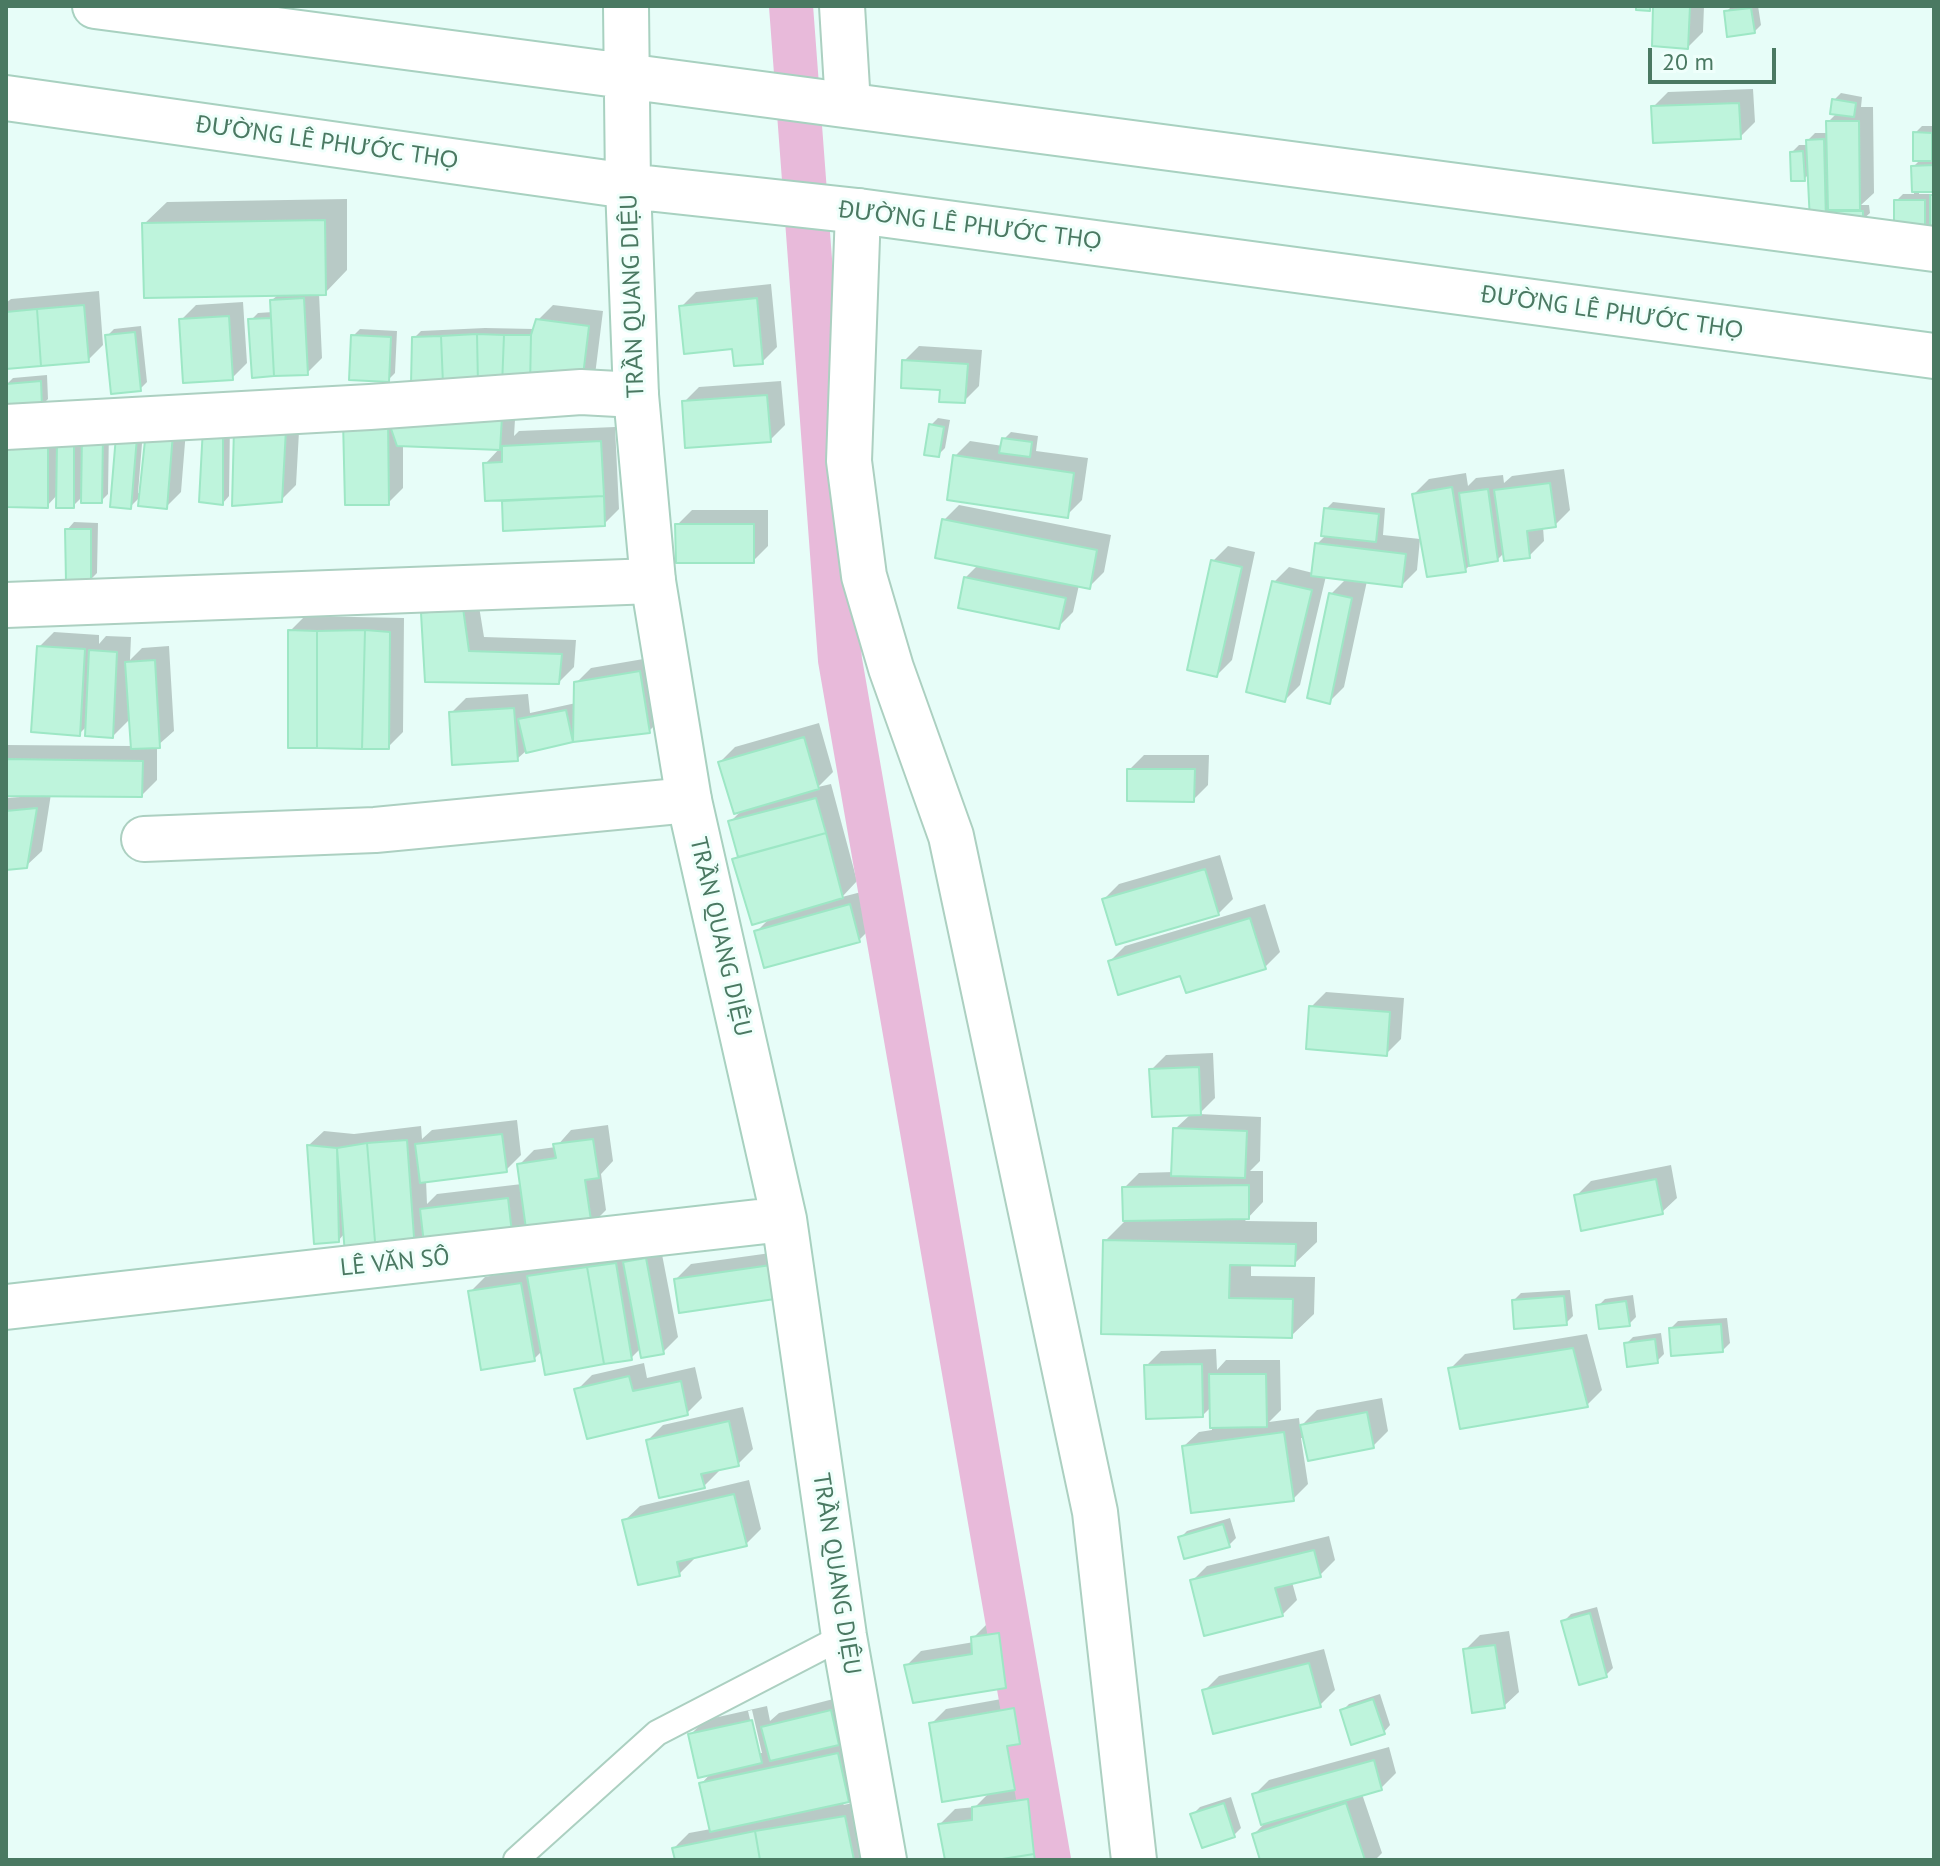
<!DOCTYPE html>
<html>
<head>
<meta charset="utf-8">
<style>
  body { margin:0 }
  #map { position:relative; width:1940px; height:1866px; overflow:hidden; background:#e7fdf8; font-family:"PT Sans",sans-serif }
  canvas { display:block }
  .frame { position:absolute; inset:0; border:8px solid #4a7962; pointer-events:none }
  .scale { position:absolute; left:1648px; top:48px; width:128px; height:36px; box-sizing:border-box; border:4px solid #4a7962; border-top:0; padding-left:10px; font-size:24px; line-height:28px; white-space:nowrap; color:#4a7962; -webkit-text-stroke:6px #effffb; paint-order:stroke }
</style>
</head>
<body>
<div id="map">
<canvas width="1940" height="1866"></canvas>
<div class="frame"></div>
<div class="scale">20 m</div>
</div>
<script>
const context = document.querySelector('canvas').getContext('2d');
context.lineJoin = 'round';
function paint(path, color) {
  context.fillStyle = color;
  context.fill(path, 'evenodd');
}
function shape(rows) {
  const path = new Path2D();
  for (const r of rows) {
    path.moveTo(r[0], r[1]);
    for (let i = 2; i < r.length; i += 2) path.lineTo(r[i], r[i + 1]);
  }
  return path;
}
function stroke(path, color, width, dash) {
  context.strokeStyle = color;
  context.lineWidth = width;
  context.lineCap = dash ? 'butt' : 'round';
  context.setLineDash(dash || []);
  context.stroke(path);
}
function write(font, color, halo, rows, align = 'center') {
  context.font = font + ' "PT Sans",sans-serif';
  context.lineWidth = 6;
  context.setLineDash([]);
  context.textBaseline = 'middle';
  context.strokeStyle = halo;
  context.fillStyle = color;
  for (const [text, x, y, turn = 0] of rows) {
    context.save();
    context.translate(x, y);
    context.rotate((+turn || 0) * Math.PI / 180);
    context.textAlign = isNaN(turn) ? turn : align;
    if (halo) context.strokeText(text, 0, 0);
    context.fillText(text, 0, 0);
    context.restore();
  }
}
paint(shape([
  [1655,6,1704,6,1703,32,1688,47],
  [1732,6,1758,6,1761,25,1754,32,1726,12],
  [1753,89,1755,122,1740,137,1653,107,1668,92],
  [1841,93,1862,97,1861,107,1873,107,1874,193,1861,205,1869,205,1870,213,1831,248,1810,173,1804,179,1792,152,1799,145,1808,145,1808,140,1815,133,1828,133,1828,122,1837,113,1834,100],
  [1922,126,1934,126,1934,156,1931,160,1934,159,1934,190,1919,190,1919,194,1934,194,1934,242,1932,223,1924,230,1896,201,1903,194,1914,194,1913,167,1921,159,1915,133],
  [347,199,347,270,325,293,319,293,322,358,307,373,251,320,258,313,273,312,272,300,279,294,144,224,167,202],
  [771,284,777,347,762,362,734,347,681,307,696,292],
  [99,291,103,345,88,360,6,367,6,303,11,299],
  [243,302,247,363,232,378,181,320,196,305],
  [553,305,603,311,595,375,414,338,421,331,485,328,535,329,538,320],
  [141,326,147,382,140,389,107,336,114,329],
  [360,329,397,331,395,373,388,380,353,336],
  [919,346,982,350,979,386,964,401,904,361],
  [6,372,7,384,13,378,47,375,48,399,41,406,8,409],
  [781,381,785,425,770,440,684,402,699,387],
  [516,403,514,436,519,431,615,427,619,509,604,524,505,529,503,499,485,464,500,448,403,444,403,488,388,503,345,421],
  [300,414,296,485,281,500,236,429],
  [187,418,181,492,166,507,141,496,130,507,118,436,143,431,138,493,142,494,147,431],
  [938,418,950,420,945,448,938,455,931,425],
  [230,423,229,496,223,503,205,428],
  [109,428,108,494,101,501,83,496,73,506,58,494,47,506,8,438],
  [1011,432,1038,436,1036,451,1088,458,1082,500,1067,515,955,456,970,441,1003,446,1004,439],
  [1564,469,1570,510,1555,525,1543,527,1544,541,1529,556,1505,552,1497,560,1471,564,1465,570,1414,494,1429,479,1466,473,1468,486,1476,478,1503,475,1504,483,1512,476],
  [1333,502,1385,508,1383,535,1420,539,1417,570,1402,585,1367,581,1344,687,1329,702,1331,594,1347,578,1326,576,1300,685,1285,700,1274,582,1289,567,1313,573,1317,544,1326,535,1326,509],
  [959,505,1111,535,1104,572,1089,587,1079,585,1073,612,1058,627,965,578,978,565,944,520],
  [692,510,768,510,768,546,753,561,677,525],
  [74,522,98,523,97,573,90,580,67,530],
  [1228,546,1255,552,1232,660,1217,675,1213,561],
  [477,594,484,637,576,640,574,667,559,682,427,680,423,614,438,598],
  [305,616,404,618,403,732,388,747,290,631],
  [54,632,99,635,99,644,106,636,131,637,130,660,142,648,169,646,174,731,157,746,157,780,142,795,51,794,42,851,26,866,6,868,6,798,20,797,20,794,6,794,6,745,133,746,131,718,113,736,88,725,79,734,39,647],
  [655,657,664,716,649,731,573,740,526,751,517,759,451,713,466,698,528,694,530,713,576,703,576,683,591,668],
  [819,723,833,772,818,787,831,784,857,881,842,897,865,891,874,925,859,940,756,932,770,918,734,859,739,855,730,822,743,809,720,762,735,747],
  [1144,755,1209,755,1208,785,1193,800,1129,770],
  [1220,855,1233,899,1218,914,1104,899,1119,884],
  [1265,904,1280,952,1265,967,1110,961,1125,946],
  [1326,992,1404,998,1401,1039,1386,1054,1311,1007],
  [1213,1053,1215,1098,1199,1114,1261,1117,1260,1161,1250,1171,1263,1171,1263,1202,1245,1221,1317,1222,1317,1242,1294,1264,1251,1264,1251,1276,1315,1277,1314,1314,1291,1336,1105,1241,1125,1221,1124,1188,1139,1173,1174,1172,1175,1129,1191,1114,1151,1070,1166,1055],
  [517,1120,521,1155,506,1170,426,1180,427,1204,437,1194,522,1184,519,1165,534,1150,556,1147,571,1130,608,1125,613,1161,601,1174,606,1210,591,1225,512,1240,415,1249,345,1233,338,1241,309,1145,324,1131,354,1134,421,1126,422,1139,432,1130],
  [1671,1165,1677,1198,1662,1212,1576,1196,1591,1181],
  [660,1244,678,1337,663,1352,641,1348,631,1358,542,1351,534,1359,470,1292,485,1277],
  [785,1251,789,1282,676,1279,691,1264],
  [1570,1290,1573,1316,1566,1323,1514,1300,1521,1293],
  [1633,1295,1636,1317,1629,1324,1598,1306,1605,1299],
  [1727,1318,1730,1343,1723,1350,1671,1328,1678,1321],
  [1661,1333,1664,1354,1657,1361,1626,1344,1633,1337],
  [1587,1334,1602,1390,1587,1405,1450,1369,1465,1354],
  [1216,1349,1217,1370,1226,1360,1280,1360,1281,1410,1269,1422,1299,1418,1300,1427,1317,1410,1382,1398,1388,1431,1373,1446,1301,1438,1308,1484,1293,1499,1184,1446,1199,1432,1212,1430,1212,1406,1203,1415,1146,1366,1161,1351],
  [644,1363,647,1378,695,1367,702,1398,687,1413,577,1390,592,1375],
  [743,1407,753,1449,738,1464,718,1468,719,1471,704,1486,648,1440,663,1425],
  [749,1480,761,1529,746,1544,693,1556,694,1559,679,1574,624,1521,640,1506],
  [1230,1518,1236,1538,1229,1545,1180,1538,1187,1531],
  [1329,1536,1335,1560,1320,1575,1292,1582,1297,1600,1282,1615,1192,1581,1207,1566],
  [1597,1607,1613,1668,1606,1675,1564,1621,1571,1614],
  [1013,1619,1020,1672,1005,1687,906,1666,921,1651,974,1642,973,1638,989,1622],
  [1509,1631,1519,1692,1504,1706,1465,1650,1480,1635],
  [1324,1649,1335,1690,1320,1705,1204,1691,1219,1676],
  [1029,1694,1034,1727,1022,1739,1029,1773,1012,1789,1042,1785,1053,1860,947,1860,940,1824,955,1809,975,1807,990,1792,931,1724,946,1709],
  [1380,1694,1390,1725,1384,1732,1342,1711,1349,1704],
  [845,1696,853,1728,839,1742,852,1739,863,1785,843,1805,859,1802,868,1843,859,1852,861,1860,677,1860,674,1848,689,1833,711,1829,701,1784,712,1772,690,1735,705,1720,767,1706,770,1721,779,1713],
  [752,1710,762,1753,758,1753,748,1711],
  [1389,1747,1396,1773,1381,1788,1362,1794,1382,1853,1375,1860,1262,1860,1254,1834,1263,1825,1254,1795,1269,1780],
  [1231,1797,1241,1828,1234,1835,1193,1814,1200,1807]
]), '#0003');
stroke(shape([
  [791,6,840,660,1049,1860]
]), '#e8bada', 44);
const building = shape([
  [1636,6,1650,6,1650,11,1636,10,1636,6],
  [1653,6,1690,6,1688,49,1652,46,1653,6],
  [1751,8,1755,33,1727,37,1724,11,1751,8],
  [1832,99,1856,103,1854,117,1830,114,1832,99],
  [1739,103,1741,139,1653,143,1651,106,1739,103],
  [1826,121,1859,121,1860,210,1828,210,1826,121],
  [1913,132,1932,133,1932,161,1913,161,1913,132],
  [1824,139,1826,222,1810,222,1806,140,1824,139],
  [1803,151,1805,181,1791,181,1790,152,1803,151],
  [1934,165,1934,192,1912,192,1911,166,1934,165],
  [1930,195,1934,195,1934,244,1930,244,1930,195],
  [1894,200,1925,200,1925,232,1894,232,1894,200],
  [1829,211,1863,211,1863,222,1829,222,1829,211],
  [325,220,326,295,144,298,142,223,325,220],
  [304,298,308,375,274,376,270,300,304,298],
  [757,298,763,364,734,366,732,349,684,354,679,306,757,298],
  [84,305,89,362,41,366,37,309,84,305],
  [37,309,41,366,6,369,6,312,37,309],
  [229,316,233,380,183,383,179,319,229,316],
  [271,318,274,376,252,378,248,319,271,318],
  [536,319,589,326,581,392,530,387,531,335,536,319],
  [135,332,141,391,111,394,105,335,135,332],
  [477,334,478,385,443,384,441,336,477,334],
  [477,334,504,335,502,386,478,385,477,334],
  [351,335,391,337,389,382,349,380,351,335],
  [504,335,531,335,530,387,502,386,504,335],
  [441,336,443,384,411,384,412,337,441,336],
  [902,360,968,364,965,403,939,402,940,390,901,388,902,360],
  [41,381,42,408,6,412,6,384,41,381],
  [767,395,771,442,685,448,682,401,767,395],
  [502,417,500,450,397,446,388,420,502,417],
  [343,420,388,420,389,505,345,505,343,420],
  [929,424,944,427,939,457,924,455,929,424],
  [203,427,223,429,223,505,199,502,203,427],
  [234,428,286,429,282,502,232,506,234,428],
  [146,431,173,433,167,509,138,506,146,431],
  [82,434,103,434,102,503,81,503,82,434],
  [116,436,137,437,131,509,110,507,116,436],
  [6,438,48,438,48,508,6,507,6,438],
  [1002,438,1032,442,1030,457,999,453,1002,438],
  [601,441,604,496,485,501,483,463,502,462,502,446,601,441],
  [57,444,74,446,74,508,56,508,57,444],
  [953,455,1074,473,1068,518,947,500,953,455],
  [1550,483,1556,527,1527,531,1530,558,1504,561,1494,490,1550,483],
  [1452,487,1466,572,1427,577,1412,494,1452,487],
  [1488,489,1498,561,1469,566,1459,493,1488,489],
  [604,496,605,526,503,531,502,501,604,496],
  [1324,508,1379,514,1376,542,1321,536,1324,508],
  [942,519,1097,550,1090,589,935,558,942,519],
  [675,524,754,524,754,563,676,563,675,524],
  [65,529,91,529,91,582,66,582,65,529],
  [1315,543,1406,554,1402,587,1311,576,1315,543],
  [1211,560,1242,567,1217,677,1187,670,1211,560],
  [964,577,1066,598,1059,629,958,608,964,577],
  [1272,581,1312,590,1285,702,1246,692,1272,581],
  [1329,593,1352,598,1330,704,1307,698,1329,593],
  [463,608,469,651,562,654,559,684,425,682,421,613,463,608],
  [288,630,317,631,317,748,288,748,288,630],
  [365,630,390,632,389,749,362,749,365,630],
  [365,630,362,749,317,748,317,631,365,630],
  [37,646,85,649,80,736,31,732,37,646],
  [89,650,117,652,113,738,85,736,89,650],
  [155,660,160,748,131,749,125,662,155,660],
  [640,671,650,733,573,742,574,682,640,671],
  [514,708,518,761,452,765,449,712,514,708],
  [566,710,573,742,526,753,518,719,566,710],
  [804,737,819,789,734,814,718,762,804,737],
  [6,759,143,761,142,797,6,796,6,759],
  [1127,769,1195,769,1194,802,1127,801,1127,769],
  [816,798,826,833,738,857,728,821,816,798],
  [37,808,27,868,6,870,6,811,37,808],
  [826,833,843,898,752,925,732,859,826,833],
  [1205,869,1219,915,1116,945,1102,899,1205,869],
  [850,904,860,942,764,968,754,931,850,904],
  [1250,918,1266,969,1186,993,1180,976,1118,995,1108,961,1250,918],
  [1309,1006,1390,1012,1387,1056,1306,1049,1309,1006],
  [1199,1067,1201,1115,1152,1117,1149,1069,1199,1067],
  [1173,1128,1247,1131,1245,1178,1171,1176,1173,1128],
  [502,1134,507,1172,420,1183,415,1144,502,1134],
  [593,1139,599,1178,585,1180,592,1227,527,1236,517,1164,556,1158,553,1144,593,1139],
  [407,1140,415,1251,376,1254,367,1143,407,1140],
  [367,1143,376,1254,345,1255,337,1148,367,1143],
  [307,1145,337,1148,339,1242,314,1244,307,1145],
  [1656,1179,1663,1214,1581,1231,1574,1195,1656,1179],
  [1249,1185,1249,1219,1123,1221,1122,1187,1249,1185],
  [508,1198,513,1242,425,1252,420,1209,508,1198],
  [1103,1240,1296,1244,1295,1266,1230,1265,1229,1298,1293,1299,1292,1338,1101,1334,1103,1240],
  [646,1258,664,1354,641,1358,623,1262,646,1258],
  [616,1263,632,1360,604,1364,587,1267,616,1263],
  [771,1265,775,1299,679,1313,674,1279,771,1265],
  [587,1267,604,1364,545,1375,527,1276,587,1267],
  [521,1283,535,1361,481,1370,468,1291,521,1283],
  [1564,1296,1567,1325,1514,1329,1512,1300,1564,1296],
  [1626,1301,1630,1326,1599,1329,1596,1305,1626,1301],
  [1721,1324,1723,1352,1671,1356,1669,1328,1721,1324],
  [1655,1339,1658,1363,1627,1367,1624,1343,1655,1339],
  [1573,1348,1588,1407,1460,1429,1448,1368,1573,1348],
  [1202,1364,1203,1417,1146,1419,1144,1365,1202,1364],
  [1209,1374,1266,1374,1267,1427,1210,1428,1209,1374],
  [629,1376,633,1391,681,1381,688,1415,587,1439,574,1389,629,1376],
  [1367,1412,1374,1448,1308,1461,1300,1425,1367,1412],
  [729,1421,739,1466,701,1474,705,1488,659,1498,646,1440,729,1421],
  [1284,1432,1294,1501,1191,1513,1182,1446,1284,1432],
  [734,1494,747,1546,677,1562,680,1576,638,1585,622,1520,734,1494],
  [1223,1524,1230,1547,1184,1559,1178,1537,1223,1524],
  [1314,1550,1321,1577,1275,1588,1283,1616,1204,1636,1190,1580,1314,1550],
  [1590,1613,1607,1677,1579,1685,1561,1621,1590,1613],
  [999,1633,1006,1688,913,1703,904,1665,972,1654,971,1637,999,1633],
  [1495,1645,1505,1708,1472,1713,1463,1649,1495,1645],
  [1309,1663,1321,1707,1213,1734,1202,1690,1309,1663],
  [1373,1699,1385,1734,1351,1745,1340,1710,1373,1699],
  [1014,1708,1020,1744,1007,1746,1015,1790,942,1802,929,1723,1014,1708],
  [831,1710,839,1745,770,1761,761,1727,831,1710],
  [752,1720,762,1763,698,1778,688,1734,752,1720],
  [838,1753,849,1802,710,1832,699,1783,838,1753],
  [1374,1760,1382,1790,1261,1825,1252,1794,1374,1760],
  [1028,1799,1034,1854,996,1860,945,1860,938,1824,972,1820,972,1807,1028,1799],
  [1224,1803,1235,1837,1202,1848,1190,1814,1224,1803],
  [1346,1803,1365,1860,1260,1860,1252,1834,1346,1803],
  [845,1816,854,1860,760,1860,755,1831,845,1816],
  [755,1831,760,1860,675,1860,672,1848,755,1831],
  [1034,1854,1035,1860,996,1860,1034,1854]
]);
paint(building, '#bef4dc');
stroke(building, '#9de7c5', 2);
const lane = shape([
  [516,1860,657,1733,844,1636]
]);
const street = shape([
  [842,6,848,105],
  [858,211,849,461,864,576,891,668,951,836,1095,1512,1134,1860],
  [6,427,370,407,581,392,636,395],
  [6,605,653,581],
  [144,839,375,830,689,800]
]);
const secondary = shape([
  [95,6,1934,249],
  [626,6,628,186,636,395,653,581,689,800,784,1219,844,1636,884,1860],
  [6,98,628,186,858,211,1934,356],
  [6,1307,784,1219]
]);
stroke(lane, '#acd0c1', 28);
stroke(street, '#acd0c1', 48);
stroke(secondary, '#a8d1c0', 48);
stroke(lane, '#fff', 24);
stroke(street, '#fff', 44);
stroke(secondary, '#fff', 44);
write('24px', '#4a7962', '#effffb', [
  ["ĐƯỜNG LÊ PHƯỚC THỌ",327,143,8],
  ["ĐƯỜNG LÊ PHƯỚC THỌ",970,226,7],
  ["TRẦN QUANG DIỆU",633,296,-92],
  ["ĐƯỜNG LÊ PHƯỚC THỌ",1612,313,8],
  ["TRẦN QUANG DIỆU",720,937,77],
  ["LÊ VĂN SÔ",395,1263,-6],
  ["TRẦN QUANG DIỆU",836,1574,81]
]);
</script>
</body>
</html>
